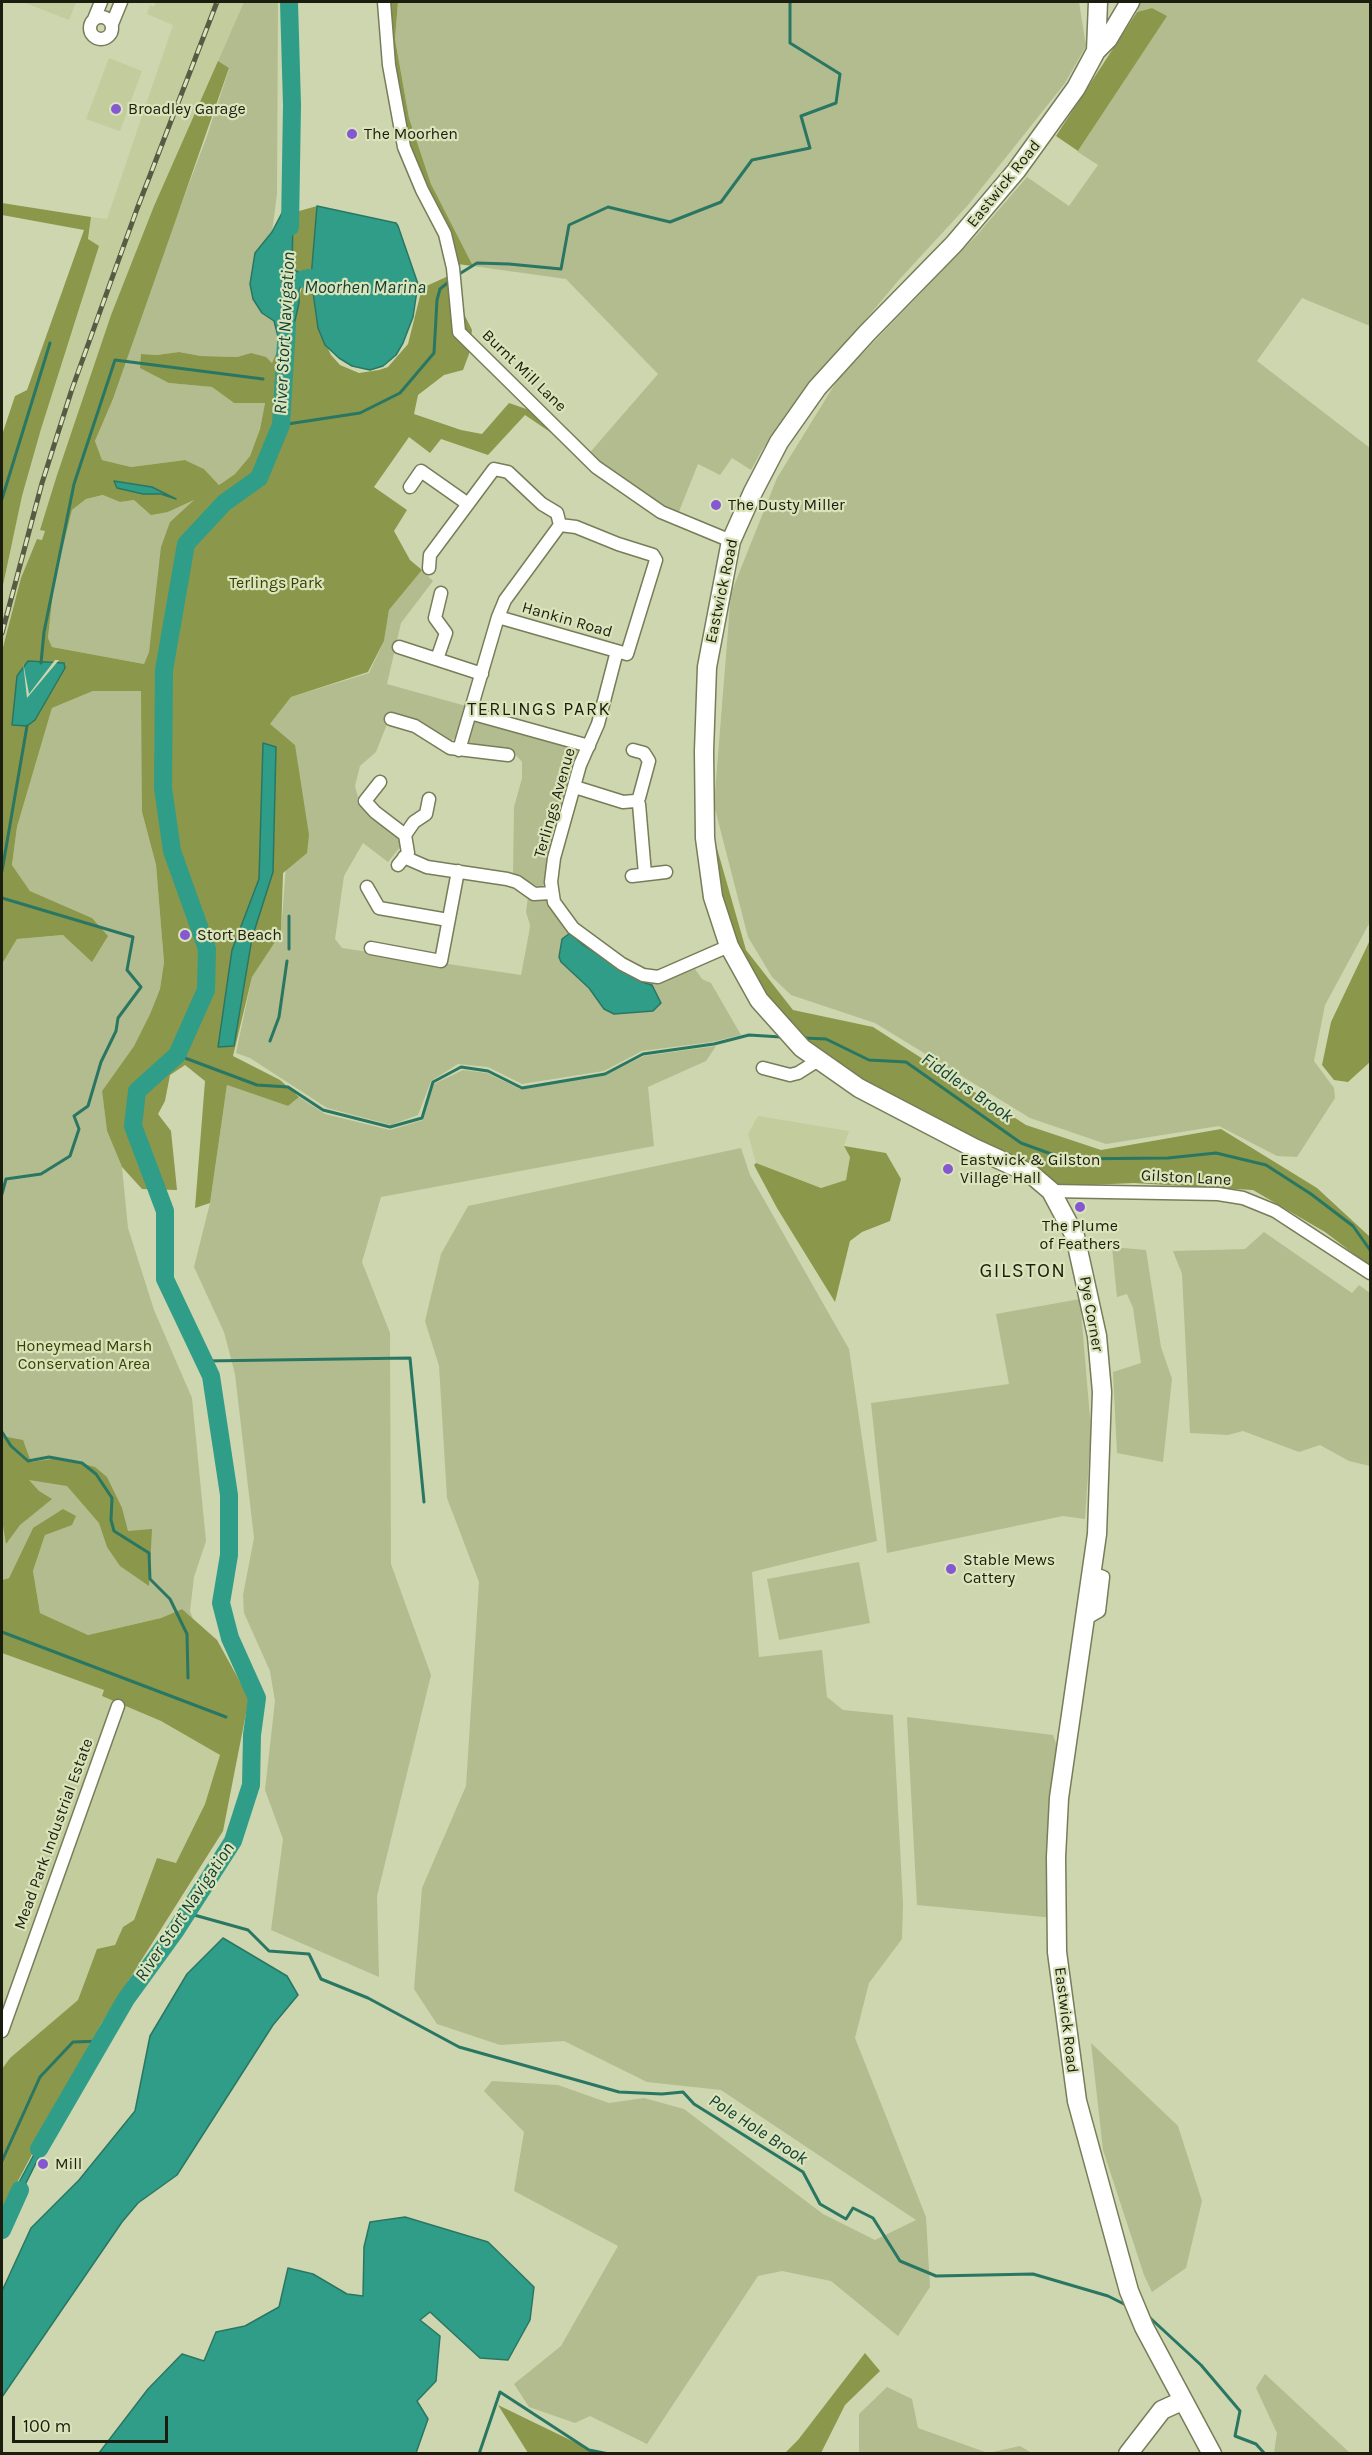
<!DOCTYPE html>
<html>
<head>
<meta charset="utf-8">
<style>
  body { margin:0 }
  #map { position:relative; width:1372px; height:2455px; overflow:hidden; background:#cdd6ae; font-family:Karla,sans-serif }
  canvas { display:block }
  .frame { position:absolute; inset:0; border:3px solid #1b1d0e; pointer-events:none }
  .scale { position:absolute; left:12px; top:2416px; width:156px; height:27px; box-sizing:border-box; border:3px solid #1b1d0e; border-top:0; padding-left:8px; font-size:18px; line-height:21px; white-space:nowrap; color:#1b1d0e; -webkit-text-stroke:4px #dae3ba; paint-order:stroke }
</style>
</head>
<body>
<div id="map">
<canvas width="1372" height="2455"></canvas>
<div class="frame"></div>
<div class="scale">100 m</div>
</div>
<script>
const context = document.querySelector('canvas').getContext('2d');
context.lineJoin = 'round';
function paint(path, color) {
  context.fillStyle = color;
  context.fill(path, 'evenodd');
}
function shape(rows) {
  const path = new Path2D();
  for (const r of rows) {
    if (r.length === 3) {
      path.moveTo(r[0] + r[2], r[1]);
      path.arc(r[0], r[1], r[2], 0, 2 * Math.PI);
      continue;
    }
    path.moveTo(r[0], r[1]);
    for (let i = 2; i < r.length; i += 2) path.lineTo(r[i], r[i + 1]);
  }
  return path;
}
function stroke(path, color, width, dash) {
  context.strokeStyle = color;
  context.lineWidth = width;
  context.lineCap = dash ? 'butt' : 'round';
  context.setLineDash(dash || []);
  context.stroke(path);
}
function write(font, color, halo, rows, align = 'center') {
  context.font = font + ' Karla,sans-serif';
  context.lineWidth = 4.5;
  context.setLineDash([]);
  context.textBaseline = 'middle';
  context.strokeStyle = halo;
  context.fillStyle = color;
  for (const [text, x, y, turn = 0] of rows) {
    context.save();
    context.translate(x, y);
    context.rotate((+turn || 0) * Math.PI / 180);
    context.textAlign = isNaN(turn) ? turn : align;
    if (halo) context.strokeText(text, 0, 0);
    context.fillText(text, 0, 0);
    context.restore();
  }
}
paint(shape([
  [23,2,76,2,69,20],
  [156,2,244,2,154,206,111,315,57,475,41,530,45,531,42,540,37,539,21,578,2,651,2,590,22,496,41,429,83,298,91,217,107,219,173,25,147,14,150,5,154,7],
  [109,58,142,71,120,131,86,119],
  [758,1116,849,1131,844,1146,850,1156,846,1180,821,1188,756,1163,748,1134],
  [2,1653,104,1690,102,1696,161,1721,220,1755,205,1804,176,1864,157,1858,134,1920,123,1927,115,1945,97,1950,78,2000,10,2058,2,2069]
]), '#c2cc9d');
paint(shape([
  [244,2,278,2,277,194,272,232,264,241,262,313,274,321,280,344,272,363,251,353,237,357,201,356,179,352,157,355,141,354,169,383,212,387,234,403,265,403,260,429,250,456,235,474,219,485,204,469,185,460,131,467,102,460,95,441,113,399,173,226,207,136,229,69,218,61],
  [398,2,1079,2,1086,46,1065,83,968,205,898,281,802,395,762,450,751,470,732,458,720,475,698,464,676,519,586,457,658,374,566,279,473,266,431,184,409,118,395,39],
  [1140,2,1370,2,1370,326,1302,298,1257,361,1370,448,1370,922,1325,1005,1314,1061,1334,1088,1335,1098,1297,1157,1277,1156,1219,1126,1106,1144,1030,1118,875,1023,791,995,772,977,748,937,714,805,731,593,777,478,838,379,976,236,1027,177,1069,206,1098,165,1078,152,1077,153,1166,16,1152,8,1137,12],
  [104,495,120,502,134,500,168,512,196,499,170,522,149,652,144,664,52,647,48,638,54,583,72,510,86,499],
  [422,570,433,581,401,623,387,684,466,706,457,737,448,742,439,733,423,725,391,714,376,752,360,766,355,786,359,801,400,835,400,847,388,862,363,843,344,876,335,939,342,948,521,975,529,933,530,925,526,912,528,897,548,900,559,915,659,983,695,969,702,979,711,983,741,1035,712,1042,642,1051,604,1071,522,1084,488,1067,458,1064,431,1081,418,1115,391,1125,327,1108,250,1058,236,1053,252,977,281,933,295,745,269,725,291,697,369,673,384,641,389,610],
  [570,933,582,944,609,961,642,982,652,985,660,1003,653,1011,615,1014,604,1009,589,988,561,962,559,957,562,947],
  [93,691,142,691,142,812,156,865,164,962,160,989,150,1014,134,1046,102,1091,107,1131,122,1167,128,1228,154,1310,192,1398,206,1541,194,1577,190,1611,193,1619,182,1609,161,1618,88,1635,40,1613,33,1571,45,1535,33,1528,9,1578,2,1580,2,964,17,939,64,935,92,918,30,891,12,865,17,827,52,708],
  [476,716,579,747,572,767,564,805,548,860,546,882,541,888,513,874,514,807,522,778,522,762,516,755,504,748,468,746,466,739,469,739],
  [716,1046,706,1061,648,1087,654,1146,381,1197,362,1262,390,1333,391,1564,431,1675,377,1896,379,1977,271,1930,283,1839,265,1790,275,1701,270,1671,244,1613,243,1595,254,1538,235,1374,224,1332,194,1267,210,1203,227,1085,288,1106,299,1097,325,1114,390,1130,423,1120,434,1084,463,1070,487,1073,520,1089,605,1075,644,1056],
  [741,1148,750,1175,849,1349,877,1541,752,1572,759,1657,822,1650,827,1697,843,1710,893,1715,903,1903,902,1939,869,1983,855,2038,926,2217,930,2287,898,2336,831,2281,782,2271,758,2276,647,2444,590,2416,575,2423,529,2407,514,2384,561,2346,618,2246,514,2191,524,2132,484,2091,492,2081,558,2085,609,2103,644,2098,684,2109,823,2214,875,2240,916,2220,721,2090,647,2082,564,2041,500,2045,437,2024,414,1989,422,1888,466,1786,479,1582,447,1498,439,1366,425,1321,441,1254,468,1206],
  [1264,1232,1352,1293,1359,1285,1370,1293,1370,1466,1349,1461,1320,1445,1299,1452,1243,1431,1228,1435,1190,1433,1182,1274,1173,1251,1245,1249],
  [1112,1247,1146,1250,1161,1347,1172,1379,1163,1462,1117,1453,1113,1372,1141,1363,1133,1308,1127,1294,1117,1297],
  [1080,1299,1091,1430,1085,1519,1063,1516,887,1553,871,1403,1009,1384,996,1314],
  [859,1562,870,1623,779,1640,767,1579],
  [907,1717,1053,1735,1063,1763,1055,1918,917,1905],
  [1091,2043,1178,2126,1202,2201,1186,2268,1152,2292,1144,2275,1103,2150],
  [1265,2374,1350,2453,1274,2453,1277,2433,1256,2388],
  [887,2387,912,2399,918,2428,988,2453,1020,2446,1032,2453,859,2453,859,2414]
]), '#b3bc8f');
paint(shape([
  [388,2,398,2,395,39,409,118,431,184,473,266,457,264,414,170,390,52],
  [1152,8,1167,16,1078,151,1056,136,1137,12],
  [218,61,229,68,113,399,95,441,102,460,131,467,185,460,204,469,219,485,235,474,250,456,260,429,265,403,234,403,212,387,169,383,140,368,141,354,157,355,179,352,201,356,237,357,251,353,266,357,272,363,280,344,286,348,304,279,292,270,292,213,317,206,311,278,318,328,331,355,340,365,359,373,379,370,388,367,408,344,422,288,455,273,463,312,472,330,469,354,463,370,444,375,418,395,414,414,461,430,482,434,509,403,532,411,558,427,553,434,525,415,488,455,441,439,430,453,409,437,374,487,407,510,394,531,410,560,422,570,389,610,384,641,368,672,291,697,270,724,295,745,309,835,307,853,283,873,281,933,252,977,233,1056,280,1080,299,1097,288,1106,227,1085,210,1203,195,1208,205,1081,185,1065,170,1075,165,1101,158,1114,171,1131,177,1190,142,1189,122,1167,107,1131,102,1091,134,1046,150,1014,160,989,164,962,156,865,142,812,141,691,93,691,52,708,17,827,12,865,30,891,92,918,108,936,92,962,63,935,17,939,2,964,2,651,21,578,37,539,42,540,45,531,40,530,57,475,111,315,154,206],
  [103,495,120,502,134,500,151,515,168,512,194,500,170,522,161,547,149,652,144,664,52,647,48,638,54,583,72,510,86,499],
  [2,203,91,217,88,239,99,246,41,429,22,496,2,590,2,435,15,396,27,390,84,230,2,215],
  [712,831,746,950,793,1010,873,1027,1026,1125,1101,1150,1221,1129,1317,1188,1370,1237,1370,1266,1325,1232,1253,1190,1134,1183,1065,1186,1046,1180,859,1088,803,1036,757,987,726,929],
  [1370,940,1370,1062,1348,1082,1334,1080,1322,1065,1331,1022],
  [844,1146,886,1153,901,1179,890,1221,862,1232,850,1241,835,1302,777,1208,754,1165,756,1163,821,1188,846,1180,850,1157],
  [2,1436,23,1440,31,1462,59,1458,95,1467,107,1477,122,1508,128,1531,152,1529,149,1586,120,1566,107,1547,99,1523,67,1486,29,1480,39,1491,52,1499,20,1525,6,1544,2,1519],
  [63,1509,76,1516,72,1525,45,1535,33,1571,40,1613,88,1635,161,1618,182,1609,217,1640,249,1698,223,1831,101,2024,2,2211,2,2069,10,2058,78,2000,97,1949,115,1945,123,1927,134,1920,157,1858,176,1863,205,1804,220,1755,161,1721,102,1696,104,1690,2,1653,2,1580,9,1578,33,1528],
  [865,2353,880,2371,845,2405,821,2453,785,2453,798,2440],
  [498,2405,597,2453,528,2453]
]), '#8b974b');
const water = shape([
  [291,201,293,219,292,269,300,273,304,279,299,290,299,303,291,338,286,348,280,344,274,321,262,313,253,299,250,284,255,253,272,232,285,207,291,201],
  [317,206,396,223,398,226,418,284,413,317,403,343,396,355,383,366,370,370,352,366,339,358,325,345,318,328,311,278,317,206],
  [114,481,152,487,176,499,161,494,143,494,117,488,114,481],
  [28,661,64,663,65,668,35,720,27,726,12,725,17,676,28,661],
  [263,743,276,747,273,872,252,938,234,1046,218,1047,232,950,259,879,263,743],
  [570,933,582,944,609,961,642,982,652,985,661,1003,653,1011,614,1014,604,1009,589,988,561,962,559,957,562,939,570,933],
  [223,1938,287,1976,298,1995,273,2025,177,2175,138,2203,122,2222,2,2397,2,2291,31,2228,79,2180,135,2111,150,2036,187,1974,223,1938],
  [38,2147,43,2149,23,2189,20,2190,17,2186,38,2147],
  [405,2217,488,2242,534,2287,530,2320,508,2360,480,2358,430,2312,420,2320,440,2336,436,2381,417,2401,428,2419,416,2453,99,2453,148,2389,182,2354,204,2361,216,2332,245,2326,279,2307,288,2268,313,2274,347,2294,363,2296,364,2247,370,2222,405,2217]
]);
paint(water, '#2f9d88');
stroke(water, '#297763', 1.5);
paint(shape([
  [55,660,59,660,27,698,23,662,29,694]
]), '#cdd6ae');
stroke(shape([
  [456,276,477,263,509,264,561,269,569,225,608,207,670,222,721,202,752,160,810,148,801,116,836,103,840,74,790,43,790,2],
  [281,425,360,413,400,393,434,353,437,300,440,289,451,280],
  [2,499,50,343],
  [41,663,44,632,74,484,115,360,263,379],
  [2,871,27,726],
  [2,898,133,937,127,970,141,987,118,1018,116,1031,101,1062,88,1106,74,1116,79,1129,70,1156,41,1174,6,1179,2,1194],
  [289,949,289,916],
  [803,1038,826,1039,869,1060,906,1062,1021,1143,1065,1159,1168,1158,1216,1153,1266,1165,1311,1194,1353,1226,1370,1250],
  [270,1041,279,1017,287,961],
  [177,1055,257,1085,288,1087,323,1110,390,1127,422,1118,433,1082,461,1067,488,1071,522,1088,605,1074,643,1054,714,1044,749,1035,781,1037],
  [204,1361,410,1358,424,1502],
  [2,1432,11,1446,28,1461,49,1457,82,1463,96,1474,112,1498,111,1520,114,1531,149,1553,150,1579,170,1599,187,1634,188,1678],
  [2,1632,226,1717],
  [187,1913,248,1930,269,1951,309,1954,321,1979,368,1998,459,2047,619,2092,662,2094,683,2092,694,2104,803,2172,820,2204,846,2219,853,2208,873,2218,900,2261,936,2276,1033,2274,1108,2296,1126,2305],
  [2,2161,40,2077,73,2042,103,2041],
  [1148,2316,1201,2365,1240,2411,1235,2436,1256,2444,1265,2454],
  [479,2454,500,2392,589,2450,609,2454]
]), '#297763', 3);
stroke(shape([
  [289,2,292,105,290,227],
  [304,279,311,278],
  [39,2149,126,1999,176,1930,233,1841,251,1785,252,1735,257,1698,230,1638,221,1603,229,1555,229,1495,211,1376,165,1279,165,1211,133,1126,137,1091,177,1055,206,990,207,949,172,851,163,788,164,670,186,544,224,503,259,478,281,425,287,326],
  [2,2230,20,2190]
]), '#2f9d88', 18);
const street = shape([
  [384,2,389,65,404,147,422,190,445,234,453,268,459,332,596,467,661,512,731,541],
  [101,28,11],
  [94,19,101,2],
  [112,24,121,2],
  [410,487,421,471,468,504],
  [429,568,430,555,494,469,508,472,542,504,557,513,560,525],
  [399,647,482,674],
  [617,651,598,724,580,765,554,858,551,882,554,902,573,928,622,964,643,975,658,977,729,946],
  [437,659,446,633,435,618,441,593],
  [470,713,589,746],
  [391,719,415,726,450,748,508,755],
  [459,750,498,617,505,600,560,525,576,527,618,544,653,555,656,560,627,654,498,617],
  [380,782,365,801,375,812,405,835,414,822,426,814,429,799],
  [575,787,623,802,635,801,639,798,649,761,644,753,633,750],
  [635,801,639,804,645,874],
  [404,857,427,867,507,879,517,882,534,894,551,893],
  [398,865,408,853,405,835],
  [632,876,666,872],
  [367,887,379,908,448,920],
  [371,948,441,961,458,871],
  [763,1068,790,1075,798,1073,817,1061],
  [1051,1191,1218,1194,1243,1198,1275,1211,1370,1273],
  [1085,1619,1099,1611,1103,1577,1092,1573],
  [2,2031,118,1706]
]);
const secondary = shape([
  [1130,2,1108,39,1096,51,1076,88,1016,171,954,244,867,333,817,388,779,442,753,492,731,541,707,667,704,751,705,838,713,897,729,946,759,1000,802,1048,859,1088,974,1148,1031,1174,1051,1191,1075,1236,1097,1336,1102,1392,1097,1534,1059,1798,1056,1857,1057,1952,1077,2101,1129,2291,1144,2327,1212,2454],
  [1096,51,1098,2],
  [1128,2454,1162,2410,1182,2401]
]);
stroke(street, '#767d58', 15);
stroke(secondary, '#767d58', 21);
stroke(street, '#fff', 12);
stroke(secondary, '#fff', 18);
const rail = shape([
  [2,633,42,483,72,389,137,209,217,2]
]);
stroke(rail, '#575b44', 5);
stroke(rail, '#dae3ba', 3, [9]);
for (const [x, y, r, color] of [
  [116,109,6,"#8558d2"],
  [352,134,6,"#8558d2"],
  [716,505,6,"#8558d2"],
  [185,935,6,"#8558d2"],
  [948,1169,6,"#8558d2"],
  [1080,1207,6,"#8558d2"],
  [951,1569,6,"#8558d2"],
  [43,2164,6,"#8558d2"]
]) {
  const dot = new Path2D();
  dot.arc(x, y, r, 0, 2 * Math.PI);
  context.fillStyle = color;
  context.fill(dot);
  stroke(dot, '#dae3ba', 2);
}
write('16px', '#1b1d0e', '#dae3ba', [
  ["Broadley Garage",128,109],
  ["The Moorhen",364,134],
  ["The Dusty Miller",728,505],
  ["Stort Beach",197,935],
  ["Eastwick & Gilston",960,1160],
  ["Village Hall",960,1178],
  ["The Plume",1080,1226,"center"],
  ["of Feathers",1080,1244,"center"],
  ["Stable Mews",963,1560],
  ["Cattery",963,1578],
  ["Mill",55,2164]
], 'left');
write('16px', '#1b1d0e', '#dae3ba', [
  ["Eastwick Road",1004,184,-51],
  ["Burnt Mill Lane",524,371,44],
  ["Eastwick Road",722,591,-78],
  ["Hankin Road",567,620,16],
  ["Terlings Avenue",555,803,-74],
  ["Gilston Lane",1186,1178,3],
  ["Pye Corner",1091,1314,80],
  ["Mead Park Industrial Estate",54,1834,-70],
  ["Eastwick Road",1066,2020,83]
]);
write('16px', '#384003', '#dae3ba', [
  ["Terlings Park",276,583],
  ["Honeymead Marsh",84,1346],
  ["Conservation Area",84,1364]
]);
write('italic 18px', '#0e3e35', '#dae3ba', [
  ["Moorhen Marina",365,288],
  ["River Stort Navigation",285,333,-87],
  ["Fiddlers Brook",967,1088,35],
  ["River Stort Navigation",185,1912,-56],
  ["Pole Hole Brook",758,2130,33]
]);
context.letterSpacing = '1.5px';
write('18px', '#1b1d0e', '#dae3ba', [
  ["TERLINGS PARK",539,710]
]);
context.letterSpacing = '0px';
context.letterSpacing = '1.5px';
write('20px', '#1b1d0e', '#dae3ba', [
  ["GILSTON",1023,1271]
]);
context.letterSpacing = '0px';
</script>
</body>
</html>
